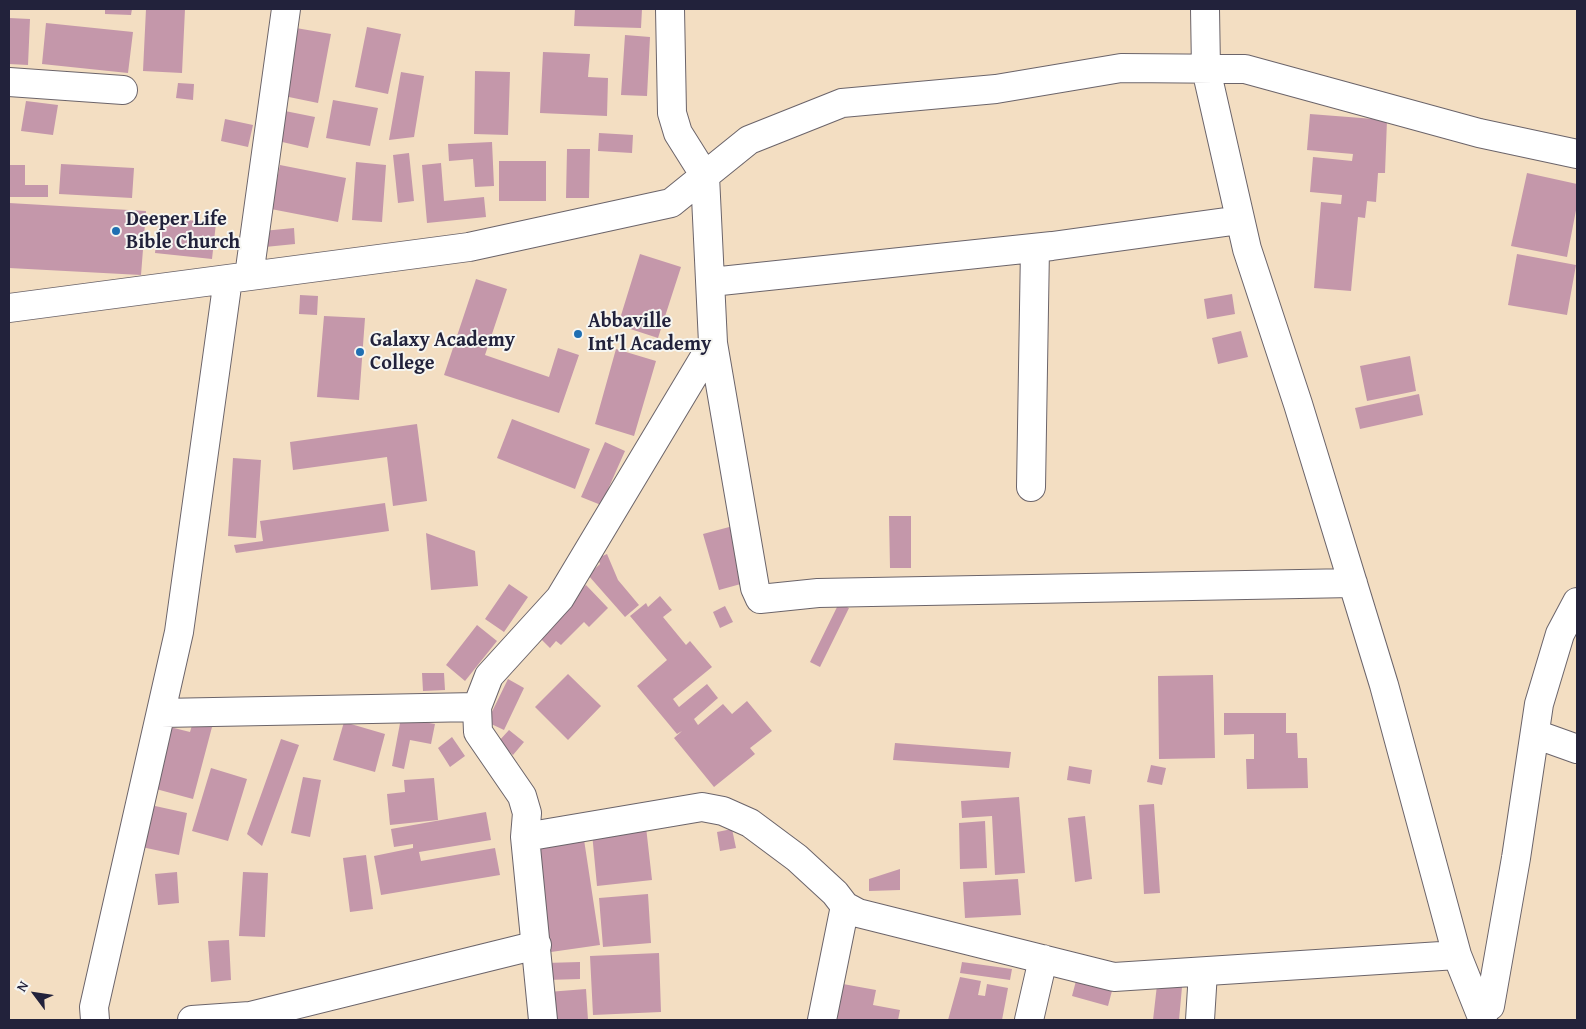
<!DOCTYPE html>
<html>
<head>
<meta charset="utf-8">
<style>
  body { margin:0 }
  #map { position:relative; width:1586px; height:1029px; overflow:hidden; background:#f3dec2; font-family:"Gentium Book Plus",serif }
  canvas { display:block }
  .frame { position:absolute; inset:0; border:10px solid #22223b; pointer-events:none }
  .north { position:absolute; left:10px; top:969px; width:50px; height:50px; -webkit-text-stroke:4px #f6f6f2; paint-order:stroke; rotate:301deg; font-size:14px; font-weight:700; line-height:20px; text-align:center; color:#22223b }
  .north::after { content:''; display:block; margin:auto; width:18px; height:22px; background:#22223b; clip-path:polygon(50% 0,100% 100%,50% 72%,0 100%) }
</style>
</head>
<body>
<div id="map">
<canvas width="1586" height="1029"></canvas>
<div class="frame"></div>
<div class="north">N</div>
</div>
<script>
const context = document.querySelector('canvas').getContext('2d');
context.lineJoin = 'round';
function paint(path, color) {
  context.fillStyle = color;
  context.fill(path, 'evenodd');
}
function shape(rows) {
  const path = new Path2D();
  for (const r of rows) {
    path.moveTo(r[0], r[1]);
    for (let i = 2; i < r.length; i += 2) path.lineTo(r[i], r[i + 1]);
  }
  return path;
}
function stroke(path, color, width, dash) {
  context.strokeStyle = color;
  context.lineWidth = width;
  context.lineCap = dash ? 'butt' : 'round';
  context.setLineDash(dash || []);
  context.stroke(path);
}
function write(font, color, halo, rows, align = 'center') {
  context.font = font + ' "Gentium Book Plus",serif';
  context.lineWidth = 4;
  context.setLineDash([]);
  context.textBaseline = 'middle';
  context.strokeStyle = halo;
  context.fillStyle = color;
  for (const [text, x, y, turn = 0] of rows) {
    context.save();
    context.translate(x, y);
    context.rotate((+turn || 0) * Math.PI / 180);
    context.textAlign = isNaN(turn) ? turn : align;
    if (halo) context.strokeText(text, 0, 0);
    context.fillText(text, 0, 0);
    context.restore();
  }
}
paint(shape([
  [105,9,132,9,131,15,105,14],
  [146,9,185,9,182,73,143,71],
  [575,9,642,9,641,28,574,26],
  [9,18,30,19,28,65,9,64],
  [46,23,133,32,128,73,42,64],
  [367,27,401,34,388,94,355,87],
  [296,28,331,34,318,103,284,96],
  [625,35,650,37,647,96,621,95],
  [543,52,590,54,588,77,608,78,607,116,540,113],
  [475,71,510,72,508,135,474,134],
  [401,72,424,76,414,137,389,140],
  [178,83,194,84,193,100,176,98],
  [333,100,378,108,370,146,326,138],
  [26,101,58,105,53,135,21,131],
  [285,111,315,117,308,148,278,141],
  [1310,114,1387,120,1385,173,1378,173,1376,202,1367,201,1365,218,1358,217,1351,291,1314,288,1321,202,1341,204,1342,195,1310,192,1313,157,1352,161,1353,154,1307,150],
  [225,119,253,125,248,147,221,141],
  [599,133,633,135,632,153,598,151],
  [492,142,494,186,475,187,473,159,449,161,448,144],
  [567,149,590,149,589,198,566,198],
  [409,153,414,201,398,203,393,155],
  [499,161,546,161,546,201,499,201],
  [356,162,386,165,382,222,352,220],
  [441,163,444,201,484,197,486,217,427,223,422,165],
  [61,164,134,168,132,198,59,194],
  [9,165,25,165,25,185,48,185,48,197,9,197],
  [280,165,346,178,338,222,271,209],
  [1527,173,1577,184,1577,205,1567,257,1511,246],
  [9,203,146,211,141,275,9,268],
  [159,217,216,223,212,259,155,253],
  [294,228,295,244,265,247,263,231],
  [640,254,681,267,658,338,618,325],
  [1517,254,1576,265,1567,315,1508,305],
  [476,279,507,289,485,355,549,377,558,348,579,355,559,413,444,375],
  [1232,294,1235,314,1207,319,1204,299],
  [300,295,318,296,317,315,299,314],
  [324,316,365,318,359,400,317,397],
  [1241,331,1248,357,1218,364,1212,338],
  [616,349,656,361,634,436,595,424],
  [1410,356,1416,391,1367,401,1360,366],
  [1419,394,1423,415,1360,429,1355,408],
  [512,419,590,449,575,489,497,458],
  [417,424,427,501,393,506,387,457,293,470,290,442],
  [605,442,625,451,601,505,581,497],
  [233,458,261,460,256,538,228,536],
  [385,503,389,531,236,553,234,545,263,541,260,521],
  [889,516,911,516,911,568,890,568],
  [733,526,748,582,719,590,703,534],
  [426,533,475,551,478,586,431,590],
  [607,554,618,580,639,605,625,617,588,575,600,564,598,558],
  [509,584,528,597,504,632,485,619],
  [586,585,608,608,589,627,584,622,561,645,556,641,550,648,535,633],
  [660,596,672,610,663,617,686,645,690,641,712,667,673,699,679,707,707,684,718,698,694,719,698,725,723,704,732,714,747,701,772,731,750,748,755,754,714,787,674,738,682,731,677,734,637,686,667,660,630,616,646,603,648,607],
  [839,603,849,608,820,667,810,662],
  [725,606,733,622,720,628,713,612],
  [477,625,497,641,465,681,446,665],
  [422,673,444,673,445,690,423,691],
  [568,674,601,706,568,740,535,707],
  [1213,675,1215,758,1159,759,1158,676],
  [508,679,524,688,504,730,487,722],
  [1224,713,1286,713,1286,733,1297,733,1298,758,1307,758,1308,788,1247,789,1246,759,1254,759,1254,734,1224,735],
  [401,718,435,724,431,744,410,740,404,769,392,766],
  [193,722,212,727,193,799,156,789,168,745,161,743,166,726,190,732],
  [344,722,385,734,375,772,333,760],
  [509,730,524,742,513,755,498,742],
  [452,737,465,756,450,767,438,748],
  [281,739,299,745,262,846,247,834],
  [895,743,1011,752,1009,768,893,760],
  [1151,765,1166,768,1162,785,1147,782],
  [1069,766,1092,770,1090,784,1067,780],
  [211,768,247,779,228,841,192,831],
  [303,777,321,780,310,837,291,833],
  [434,778,438,820,390,825,387,794,405,792,404,780],
  [1019,797,1025,873,995,875,992,816,962,818,961,801],
  [146,804,187,813,179,855,137,846],
  [1154,804,1160,893,1144,894,1139,805],
  [486,812,491,840,419,852,421,861,495,848,500,875,381,895,374,856,413,848,413,844,394,847,391,829],
  [1085,816,1092,879,1075,882,1068,818],
  [985,821,987,868,960,869,959,823],
  [646,827,652,880,597,886,592,833],
  [732,829,736,848,720,851,717,832],
  [583,833,600,945,544,953,527,842],
  [366,855,373,909,350,912,343,858],
  [900,869,900,890,869,891,869,879],
  [177,872,179,903,158,905,155,874],
  [243,872,268,873,265,937,239,936],
  [1018,879,1021,915,965,918,963,882],
  [648,894,651,943,603,947,599,898],
  [229,940,231,980,211,982,208,941],
  [659,953,661,1012,593,1015,590,956],
  [580,962,580,979,546,980,545,963],
  [962,962,1012,969,1010,980,960,973],
  [960,977,981,981,978,995,985,996,987,984,1008,988,1002,1020,948,1020],
  [1077,977,1113,987,1108,1006,1072,996],
  [843,984,876,990,873,1005,900,1010,898,1020,837,1020],
  [1157,985,1182,987,1179,1020,1153,1020],
  [586,989,588,1020,550,1020,548,992]
]), '#c497aa');
const minor = shape([
  [670,9,672,113,678,133,705,176,713,343,755,588,760,599,818,593,1353,583],
  [1205,9,1206,69,1247,249,1298,404,1384,685,1457,955,1483,1020],
  [9,82,123,90],
  [249,276,286,9],
  [711,282,1052,246,1240,220],
  [9,308,469,247,671,203,749,140,842,103,996,89,1121,68,1245,69,1479,133,1577,154],
  [1031,487,1035,248],
  [161,713,477,707],
  [1535,734,1577,749],
  [525,837,702,807,723,811,750,823,797,858,835,893,845,906,858,913,1114,977,1457,955],
  [1490,1006,1516,858,1539,704,1560,634,1577,602],
  [95,1020,94,1007,179,632,228,279],
  [192,1020,250,1016,537,945],
  [543,1020,525,837,527,813,522,796,478,732,477,707,489,676,560,598,713,343],
  [822,1020,845,906],
  [1029,1020,1043,959],
  [1200,1020,1203,972]
]);
stroke(minor, '#6b646a', 30);
stroke(minor, '#fff', 28);
for (const [x, y, r, color] of [
  [116,231,5,"#1f6fb2"],
  [578,334,5,"#1f6fb2"],
  [360,352,5,"#1f6fb2"]
]) {
  const dot = new Path2D();
  dot.arc(x, y, r, 0, 2 * Math.PI);
  context.fillStyle = color;
  context.fill(dot);
  stroke(dot, '#f6f6f2', 2);
}
write('bold 20px', '#22223b', '#f6f6f2', [
  ["Deeper Life",126,220],
  ["Bible Church",126,243],
  ["Abbaville",588,322],
  ["Int'l Academy",588,345],
  ["Galaxy Academy",370,341],
  ["College",370,364]
], 'left');
</script>
</body>
</html>
